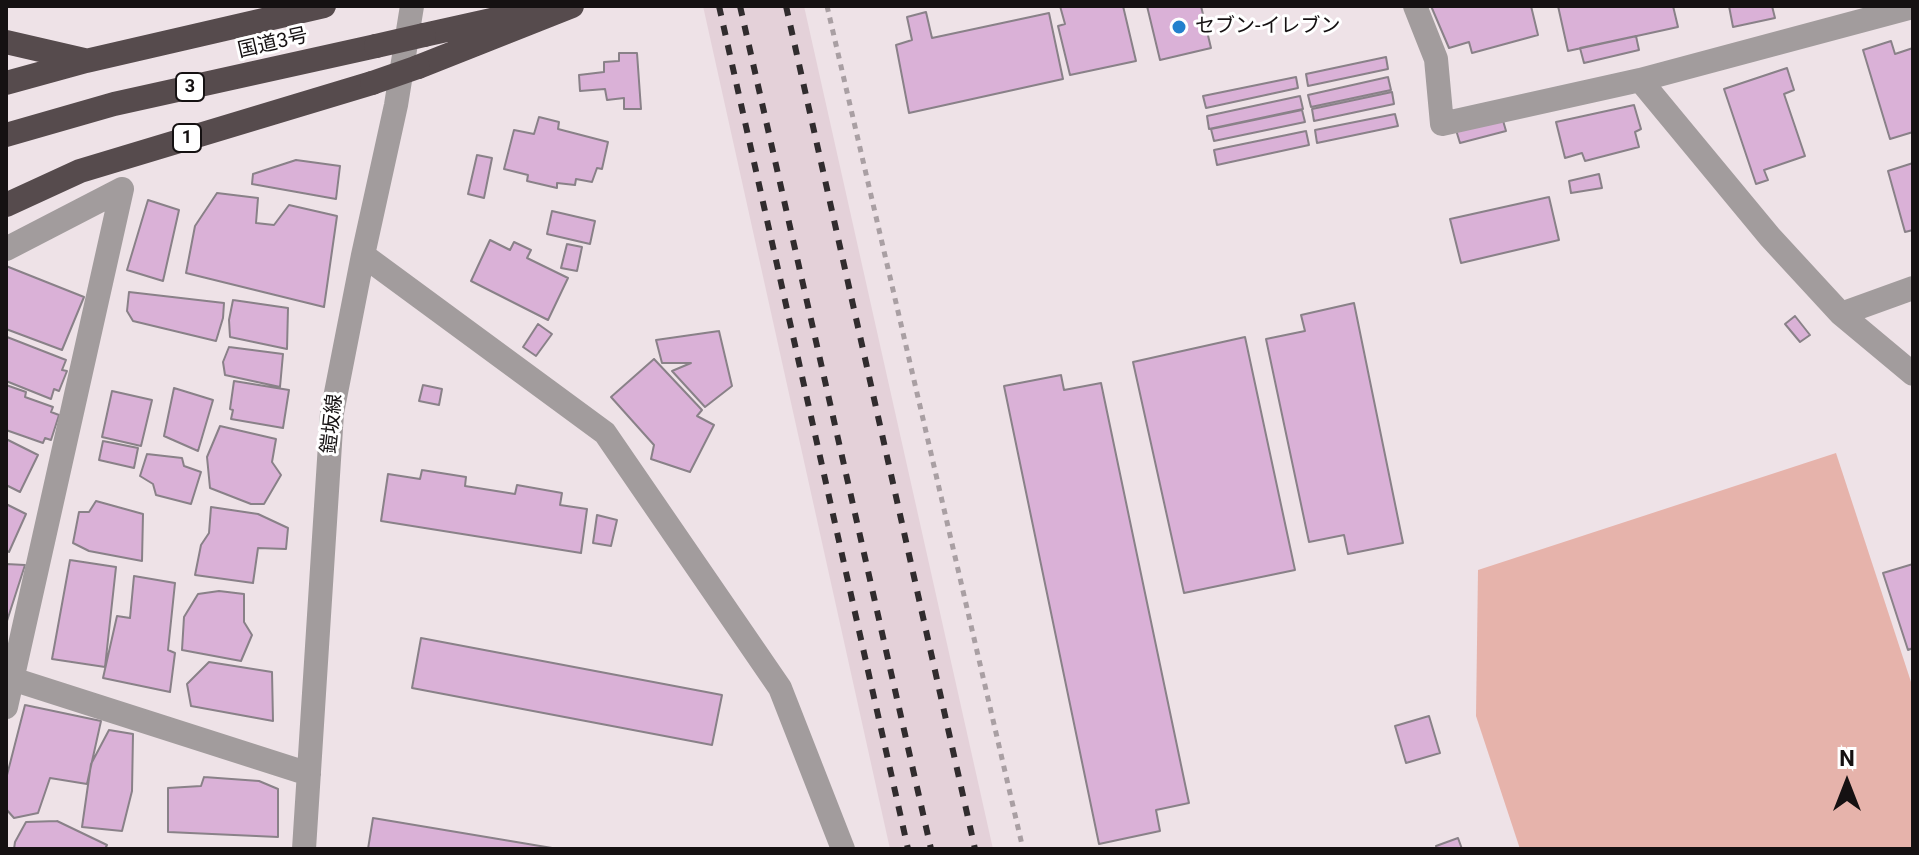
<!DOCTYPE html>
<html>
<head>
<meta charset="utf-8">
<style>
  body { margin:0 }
  #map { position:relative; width:1919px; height:855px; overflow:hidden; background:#eee2e7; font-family:Roboto,sans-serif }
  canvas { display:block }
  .frame { position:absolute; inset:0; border:8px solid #151112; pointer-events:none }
  .north { position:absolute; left:1807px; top:743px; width:80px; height:80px; -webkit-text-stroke:6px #fff; paint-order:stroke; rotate:0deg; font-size:22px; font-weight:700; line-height:32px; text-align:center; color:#151112 }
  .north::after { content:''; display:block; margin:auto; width:28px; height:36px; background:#151112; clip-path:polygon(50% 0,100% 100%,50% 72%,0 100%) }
</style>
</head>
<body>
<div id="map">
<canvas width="1919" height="855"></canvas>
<div class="frame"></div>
<div class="north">N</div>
</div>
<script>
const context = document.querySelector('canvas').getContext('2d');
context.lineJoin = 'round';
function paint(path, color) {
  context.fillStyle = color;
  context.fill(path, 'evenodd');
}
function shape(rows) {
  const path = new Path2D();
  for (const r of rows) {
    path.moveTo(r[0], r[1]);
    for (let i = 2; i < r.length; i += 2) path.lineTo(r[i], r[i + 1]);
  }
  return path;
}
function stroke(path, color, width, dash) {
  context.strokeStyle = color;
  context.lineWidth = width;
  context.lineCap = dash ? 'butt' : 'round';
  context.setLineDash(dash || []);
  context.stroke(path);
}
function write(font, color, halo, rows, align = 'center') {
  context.font = font + ' Roboto,"Noto Sans JP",sans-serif';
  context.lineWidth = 6;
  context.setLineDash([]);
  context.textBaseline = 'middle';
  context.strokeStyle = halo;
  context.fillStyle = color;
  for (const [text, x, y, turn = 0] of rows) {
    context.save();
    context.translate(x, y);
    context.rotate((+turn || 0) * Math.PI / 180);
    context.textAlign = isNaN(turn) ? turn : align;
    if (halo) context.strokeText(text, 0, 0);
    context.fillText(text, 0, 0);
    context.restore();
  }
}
paint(shape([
  [703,6,804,6,993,849,890,849]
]), '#e4d1d9');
paint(shape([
  [1836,453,1913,688,1913,849,1520,849,1476,716,1478,570]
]), '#e6b3ab');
const building = shape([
  [1060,6,1123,6,1136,61,1070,75,1058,26,1065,24,1060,6],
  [1147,6,1201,6,1211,48,1160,60,1147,6],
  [1431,6,1531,6,1538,35,1472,53,1469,42,1449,48,1431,6],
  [1558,6,1673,6,1678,27,1568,51,1558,6],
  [1729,6,1772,6,1775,18,1733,27,1729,6],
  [926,12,932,38,1049,13,1063,79,909,113,896,45,912,40,907,17,926,12],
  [1636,36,1639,50,1584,63,1580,48,1636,36],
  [1891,41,1895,54,1913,48,1913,132,1890,139,1863,50,1891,41],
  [619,53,637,53,641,109,624,109,624,98,607,100,605,89,580,91,579,75,604,72,604,62,619,61,619,53],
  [1386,57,1388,69,1308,86,1306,74,1386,57],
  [1787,68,1794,90,1784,94,1805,156,1764,170,1768,180,1756,184,1724,89,1787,68],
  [1296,77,1298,88,1206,108,1203,96,1296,77],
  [1388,77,1391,90,1311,107,1308,95,1388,77],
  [1392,92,1394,104,1314,121,1312,109,1392,92],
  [1300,96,1303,109,1209,129,1207,116,1300,96],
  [1634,105,1641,129,1635,132,1639,147,1585,161,1582,153,1565,158,1556,122,1634,105],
  [1302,110,1305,122,1214,141,1211,129,1302,110],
  [1395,114,1398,126,1317,143,1315,130,1395,114],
  [539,117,559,122,558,129,608,142,602,169,597,168,592,182,576,179,575,185,557,183,557,188,527,181,528,175,504,169,514,130,534,134,539,117],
  [1502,117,1506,131,1460,143,1456,130,1502,117],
  [1306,131,1309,145,1217,165,1214,150,1306,131],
  [477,155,492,158,484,198,468,194,477,155],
  [296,160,340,166,336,199,252,184,253,174,296,160],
  [1913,163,1913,230,1905,232,1888,171,1913,163],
  [1599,174,1602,188,1571,193,1569,181,1599,174],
  [217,193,258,198,256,223,274,225,289,205,337,216,324,307,186,273,195,226,217,193],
  [1549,197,1559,240,1461,263,1450,219,1549,197],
  [148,200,179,210,163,281,127,270,148,200],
  [552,211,595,221,590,244,547,234,552,211],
  [490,240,510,250,514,242,531,250,527,258,568,278,548,320,471,281,490,240],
  [567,244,582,247,577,271,561,268,567,244],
  [6,266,84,297,62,350,6,329,6,266],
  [129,292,224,303,223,318,216,341,133,321,127,311,129,292],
  [233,300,288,308,287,349,230,337,229,320,233,300],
  [1354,303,1403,543,1348,554,1344,535,1309,542,1266,339,1305,331,1301,315,1354,303],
  [1795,316,1810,335,1800,342,1785,324,1795,316],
  [538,324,552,334,536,356,523,347,538,324],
  [719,331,732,386,705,407,672,371,691,363,662,363,656,340,719,331],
  [7,337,66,360,62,370,67,371,59,391,54,389,51,399,6,381,7,337],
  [1245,337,1295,570,1184,593,1133,362,1245,337],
  [229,347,283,354,280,387,225,375,223,362,229,347],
  [654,359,702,410,697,416,714,425,690,472,651,459,654,445,611,397,654,359],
  [1061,375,1064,390,1101,383,1189,803,1156,810,1160,831,1099,844,1004,386,1061,375],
  [234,381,289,390,283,428,231,419,233,410,230,409,234,381],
  [6,385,26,392,25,397,53,407,51,412,59,415,51,440,45,438,43,443,6,430,6,385],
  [423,385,442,389,439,405,419,401,423,385],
  [174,388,213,400,198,451,164,436,174,388],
  [112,391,152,400,141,446,102,437,112,391],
  [220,426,276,439,272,462,281,475,264,504,251,504,210,488,207,457,220,426],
  [6,439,38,455,20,492,6,485,6,439],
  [103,441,138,448,134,468,99,460,103,441],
  [147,454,182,458,184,466,201,472,191,504,156,495,153,484,140,476,147,454],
  [422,470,466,477,465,486,515,494,517,485,562,493,560,505,587,509,581,553,381,521,388,474,420,479,422,470],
  [96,501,143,514,142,561,89,551,73,543,79,512,89,512,96,501],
  [6,504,26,514,9,552,6,550,6,504],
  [211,507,258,514,288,528,286,549,258,548,253,583,195,575,201,545,209,533,211,507],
  [597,515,617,520,611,546,593,543,597,515],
  [70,560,116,567,105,667,52,659,70,560],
  [6,564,25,565,6,624,6,564],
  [1913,564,1913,648,1908,650,1883,573,1913,564],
  [134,576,175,583,168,650,175,653,170,692,103,678,117,616,130,618,134,576],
  [219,591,244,594,244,622,252,635,241,661,182,650,184,617,198,594,219,591],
  [421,638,722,695,712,745,412,688,421,638],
  [209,662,272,672,273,721,191,706,187,684,209,662],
  [25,705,101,721,87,784,50,778,38,813,14,818,6,809,6,779,25,705],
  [1429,716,1440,753,1406,763,1395,726,1429,716],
  [109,730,133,734,132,791,122,831,82,827,91,764,109,730],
  [204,777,259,781,278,789,278,837,168,832,168,788,201,786,204,777],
  [373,818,558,849,368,849,373,818],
  [57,821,107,845,105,849,14,849,15,842,26,822,57,821],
  [1458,838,1462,849,1437,849,1436,846,1458,838]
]);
paint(building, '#dab1d7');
stroke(building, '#898188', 2);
stroke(shape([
  [827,6,1023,849]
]), '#a99fa3', 5, [6, 6]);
stroke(shape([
  [1415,6,1436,59,1442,124,1640,80,1913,7],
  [1640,80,1770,237,1841,314,1913,374],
  [6,249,122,189],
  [363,255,605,433,780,688,843,849],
  [1841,314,1913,288],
  [6,677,309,774],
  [6,707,122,189],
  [304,849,332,413,363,255,396,105,412,6]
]), '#a29c9d', 24);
stroke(shape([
  [424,35,523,13],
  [6,42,84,60],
  [418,67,572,6],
  [6,83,86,61,324,6],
  [6,135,114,104,376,46],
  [6,205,80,171,372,83]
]), '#564b4d', 24);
stroke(shape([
  [719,6,908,849],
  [740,6,931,849],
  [786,6,975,849]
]), '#312c2e', 6, [10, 10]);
stroke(shape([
  [376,46,424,35],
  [372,83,418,67]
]), '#564b4d', 24);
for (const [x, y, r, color] of [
  [1179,27,8,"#2380cd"]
]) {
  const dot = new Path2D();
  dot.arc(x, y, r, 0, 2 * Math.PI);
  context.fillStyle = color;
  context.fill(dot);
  stroke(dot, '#fff', 3);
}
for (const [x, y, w] of [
  [190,87,28],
  [187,138,28]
]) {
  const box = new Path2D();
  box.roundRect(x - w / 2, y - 14, w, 28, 6);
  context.fillStyle = '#fff';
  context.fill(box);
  stroke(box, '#151112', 2);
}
write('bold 18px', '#151112', null, [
  ["3",190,87],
  ["1",187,138]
]);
write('20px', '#151112', '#fff', [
  ["セブン-イレブン",1195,27]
], 'left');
write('20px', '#151112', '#fff', [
  ["国道3号",273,44,-13],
  ["鎧坂線",333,424,-84]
]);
</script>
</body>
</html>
